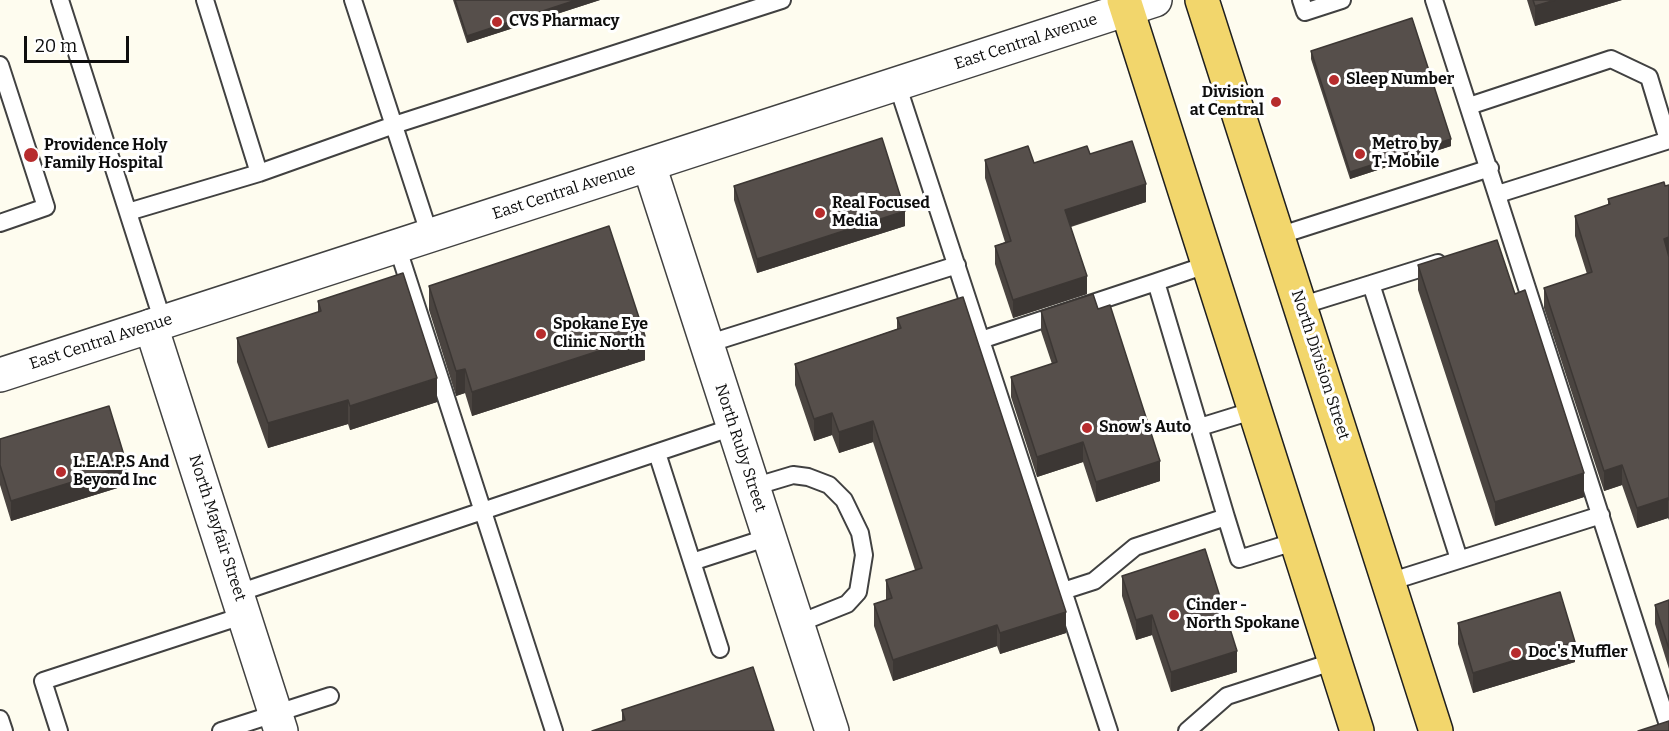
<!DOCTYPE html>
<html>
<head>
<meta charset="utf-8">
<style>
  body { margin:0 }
  #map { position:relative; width:1669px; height:731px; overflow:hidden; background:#fefcef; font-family:Bitter,serif }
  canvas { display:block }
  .scale { position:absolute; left:24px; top:36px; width:105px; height:27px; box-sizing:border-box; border:3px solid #0e0e0e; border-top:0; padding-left:8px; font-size:18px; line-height:21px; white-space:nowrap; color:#0e0e0e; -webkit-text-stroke:4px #fff; paint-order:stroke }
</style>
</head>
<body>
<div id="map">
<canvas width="1669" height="731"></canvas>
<div class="scale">20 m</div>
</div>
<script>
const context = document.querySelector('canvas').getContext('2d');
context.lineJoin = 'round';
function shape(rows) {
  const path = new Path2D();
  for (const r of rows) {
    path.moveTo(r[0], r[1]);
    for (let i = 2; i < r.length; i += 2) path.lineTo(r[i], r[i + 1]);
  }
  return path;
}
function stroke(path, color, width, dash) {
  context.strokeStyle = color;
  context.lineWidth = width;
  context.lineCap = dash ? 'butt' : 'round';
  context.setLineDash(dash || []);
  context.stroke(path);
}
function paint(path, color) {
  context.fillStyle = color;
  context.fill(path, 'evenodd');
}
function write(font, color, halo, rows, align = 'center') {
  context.font = font + ' Bitter,serif';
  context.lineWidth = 6;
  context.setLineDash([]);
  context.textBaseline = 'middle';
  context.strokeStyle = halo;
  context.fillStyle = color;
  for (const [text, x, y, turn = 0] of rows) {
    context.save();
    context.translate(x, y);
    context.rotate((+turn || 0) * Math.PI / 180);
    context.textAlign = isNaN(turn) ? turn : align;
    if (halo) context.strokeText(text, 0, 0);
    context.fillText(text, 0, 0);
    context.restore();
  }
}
const service = shape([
  [60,0,163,322],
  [205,0,259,173],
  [353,0,430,236],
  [1301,0,1305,12,1342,0],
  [1434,0,1669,728],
  [0,65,46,207,0,223],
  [897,84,1109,731],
  [1469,106,1611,59,1649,77,1668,140],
  [1498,194,1669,140],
  [128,212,259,173,394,125,782,0],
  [1278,236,1490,168],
  [397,246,554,731],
  [1438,263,1371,284,1459,559],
  [1156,282,1209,264],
  [1300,306,1371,284],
  [981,340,1156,282,1226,517],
  [707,344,957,265],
  [1200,427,1255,410],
  [657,453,720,649],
  [753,487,793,475,808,477,829,485,844,500,860,533,864,555,858,592,847,604,797,624],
  [692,562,769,537],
  [1389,582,1601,515],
  [1063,591,1094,581,1135,547,1226,517,1239,559,1297,541],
  [238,593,733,427],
  [0,719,4,731],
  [59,731,43,681,245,615],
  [221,731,330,696],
  [1187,731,1227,696,1335,661]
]);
const minor = shape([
  [649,165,832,731],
  [151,326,281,731]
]);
const tertiary = shape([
  [0,375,1155,0]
]);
const primary = shape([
  [1124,0,1357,731],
  [1202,0,1436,731]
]);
stroke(service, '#414141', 20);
stroke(minor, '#414141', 36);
stroke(tertiary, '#414141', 36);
stroke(primary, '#1f1f1f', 36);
stroke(service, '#fff', 16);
stroke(minor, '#fff', 33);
stroke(tertiary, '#fff', 33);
stroke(primary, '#f2d66c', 33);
paint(shape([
  [453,0,600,0,467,43],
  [1527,0,1622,0,1535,26],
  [1311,51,1451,146,1350,179,1311,59],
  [1090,154,1146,202,1071,227,1087,294,1013,318,995,264,995,246,1005,242,985,178,985,160,1034,163],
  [1669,185,1669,520,1668,518,1637,528,1622,485,1604,491,1544,308,1544,288,1587,274,1575,236,1575,216,1608,205,1608,199],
  [734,186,905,226,757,273,734,200],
  [1418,265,1584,497,1495,526,1418,290],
  [429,286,645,360,472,416,465,393,456,396,429,310],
  [318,301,437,402,350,430,348,424,268,448,237,362,237,338,318,312],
  [1098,309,1160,481,1096,502,1083,462,1037,477,1011,397,1011,377,1052,364,1041,331,1041,311],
  [897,318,1066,633,1000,654,997,646,893,681,874,626,874,604,886,600,886,580,915,570,873,442,839,453,832,435,814,441,795,385,795,364,897,329],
  [0,439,127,485,11,521,0,485],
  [1122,576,1237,672,1171,692,1152,635,1136,640,1122,596],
  [1669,600,1669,669,1655,624,1655,605],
  [1458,623,1575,662,1473,693,1458,644],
  [622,710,774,731,622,721]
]), '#4a4440');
paint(shape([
  [576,0,600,0,467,43,467,36],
  [1555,0,1622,0,1535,26,1535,6],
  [1451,139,1451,146,1350,179,1350,172],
  [1146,184,1146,202,1065,228,1065,210],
  [905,211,905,226,757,273,757,259],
  [1669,237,1669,257,1664,239],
  [1087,276,1087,294,1013,318,1013,300],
  [645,336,645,360,472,416,472,392],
  [465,369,465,393,456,396,456,371],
  [437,378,437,402,350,430,350,406],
  [348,400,348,424,268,448,268,423],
  [832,413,832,435,814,441,814,419],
  [873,421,873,442,839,453,839,432],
  [1083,442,1083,462,1037,477,1037,457],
  [1160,461,1160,481,1096,502,1096,482],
  [127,465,127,485,11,521,11,501],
  [1622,465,1622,485,1604,491,1604,471],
  [1584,473,1584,497,1495,526,1495,502],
  [1668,498,1668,518,1637,528,1637,508],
  [1066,612,1066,633,1000,654,1000,633],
  [1152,615,1152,635,1136,640,1136,620],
  [997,625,997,646,893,681,893,660],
  [1575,642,1575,662,1473,693,1473,673],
  [1237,651,1237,672,1171,692,1171,672]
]), '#3c3734');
const building = shape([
  [455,0,576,0,467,36,455,0],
  [1533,0,1555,0,1535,6,1533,0],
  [1412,18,1451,139,1350,172,1311,51,1412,18],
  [882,138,905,211,757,259,734,186,882,138],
  [1132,141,1146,184,1065,210,1087,276,1013,300,995,246,1011,241,985,160,1028,146,1034,163,1087,146,1090,154,1132,141],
  [1664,182,1665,186,1669,185,1669,237,1664,239,1669,257,1669,500,1668,498,1637,508,1622,465,1604,471,1544,288,1592,272,1575,216,1610,204,1608,199,1664,182],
  [609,226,645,336,472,392,465,369,456,371,429,286,609,226],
  [1497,240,1515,294,1525,290,1584,473,1495,502,1418,265,1497,240],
  [403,273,437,378,350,406,348,400,268,423,237,338,321,311,318,301,403,273],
  [1093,294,1098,309,1110,305,1160,461,1096,482,1083,442,1037,457,1011,377,1057,362,1041,311,1093,294],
  [963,297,1066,612,1000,633,997,625,893,660,874,604,892,598,886,580,922,568,873,421,839,432,832,413,814,419,795,364,901,328,897,318,963,297],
  [109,406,127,465,11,501,0,465,0,439,109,406],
  [1205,549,1237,651,1171,672,1152,615,1136,620,1122,576,1205,549],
  [1560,592,1575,642,1473,673,1458,623,1560,592],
  [1669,600,1669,649,1655,605,1669,600],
  [753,667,774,731,592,731,625,720,622,710,753,667],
  [1669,721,1669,731,1638,731,1669,721]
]);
paint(building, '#564f4b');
stroke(building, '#3c3734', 1.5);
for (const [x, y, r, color] of [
  [497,22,6,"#b72c2d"],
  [1334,80,6,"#b72c2d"],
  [1276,102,6,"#b72c2d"],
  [1360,154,6,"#b72c2d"],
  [31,155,8,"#b72c2d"],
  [820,213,6,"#b72c2d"],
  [541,334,6,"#b72c2d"],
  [1087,428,6,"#b72c2d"],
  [61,472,6,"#b72c2d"],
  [1174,615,6,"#b72c2d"],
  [1516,653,6,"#b72c2d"]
]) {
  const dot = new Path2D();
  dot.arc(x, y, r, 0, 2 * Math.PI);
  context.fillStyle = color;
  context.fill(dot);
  stroke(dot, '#fff', 2);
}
write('bold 16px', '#0e0e0e', '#fff', [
  ["CVS Pharmacy",509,22],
  ["Sleep Number",1346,80],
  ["Division",1264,93,"right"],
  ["at Central",1264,111,"right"],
  ["Metro by",1372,145],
  ["T-Mobile",1372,163],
  ["Providence Holy",44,146],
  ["Family Hospital",44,164],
  ["Real Focused",832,204],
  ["Media",832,222],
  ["Spokane Eye",553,325],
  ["Clinic North",553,343],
  ["Snow's Auto",1099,428],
  ["L.E.A.P.S And",73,463],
  ["Beyond Inc",73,481],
  ["Cinder -",1186,606],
  ["North Spokane",1186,624],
  ["Doc's Muffler",1528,653]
], 'left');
write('16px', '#0e0e0e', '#fff', [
  ["East Central Avenue",1026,42,-18],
  ["East Central Avenue",564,192,-18],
  ["East Central Avenue",101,342,-18],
  ["North Division Street",1320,365,72],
  ["North Ruby Street",740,448,72],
  ["North Mayfair Street",217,528,72]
]);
</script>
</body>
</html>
